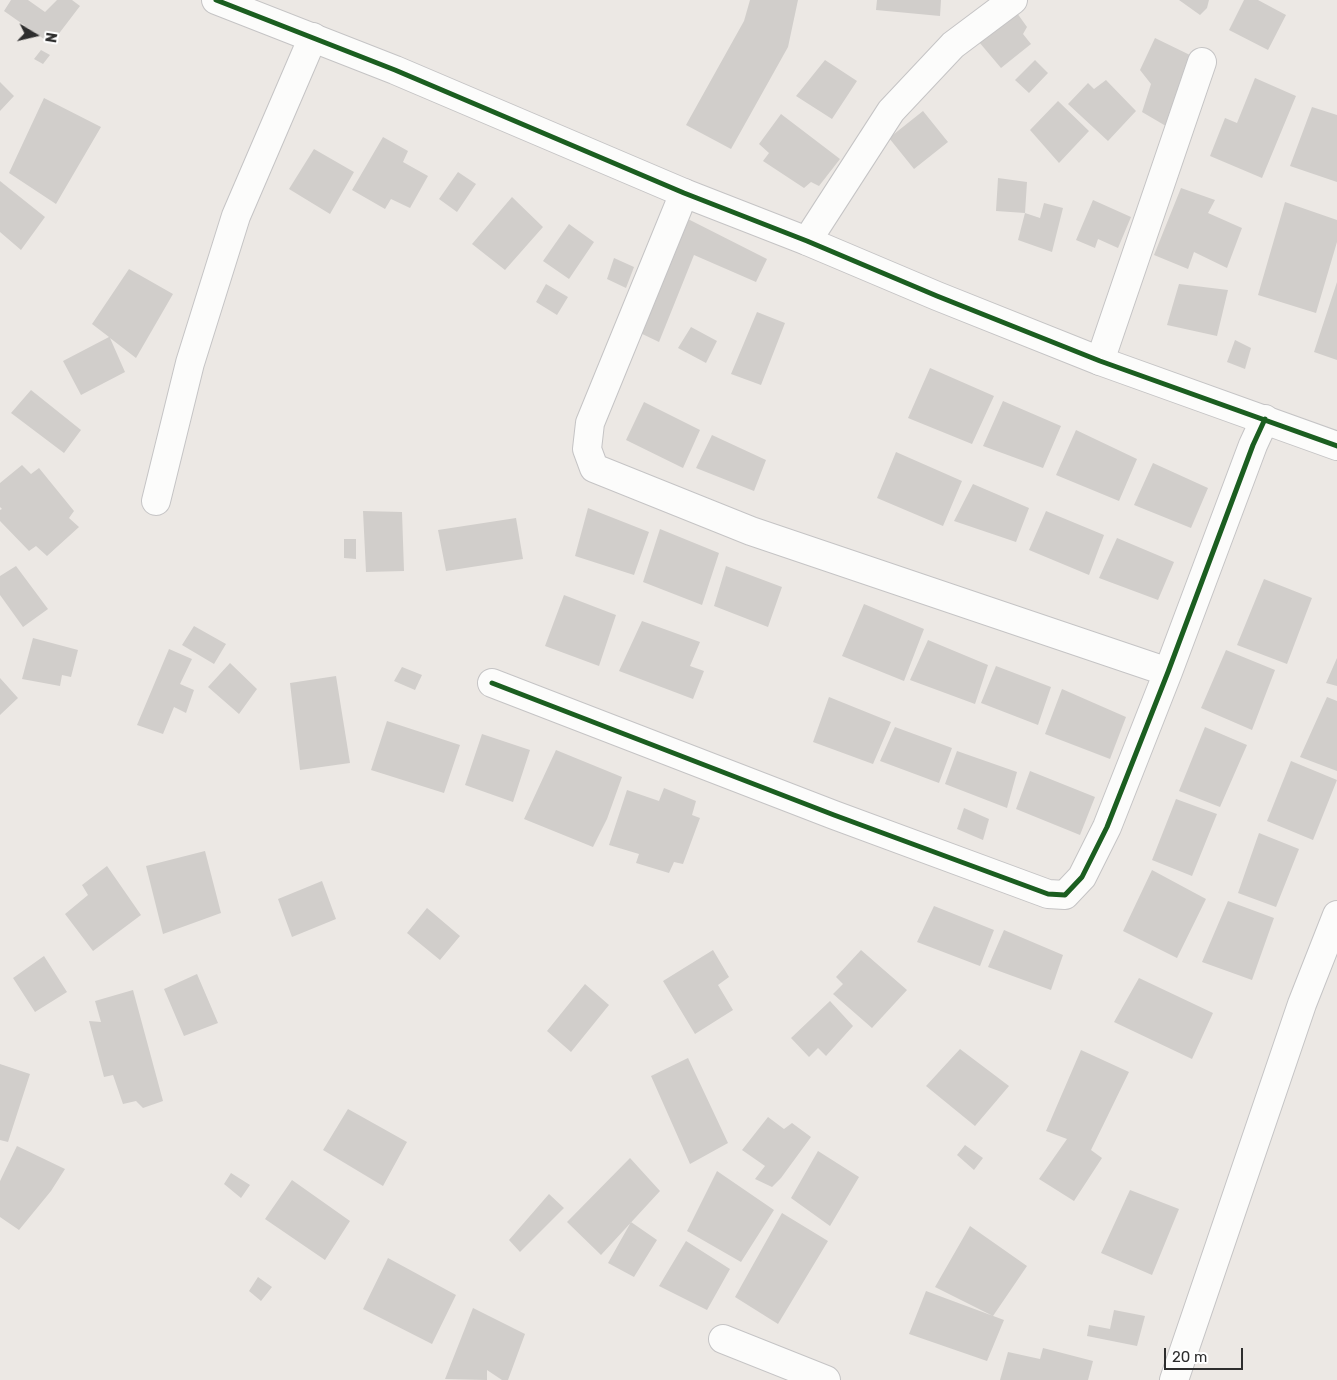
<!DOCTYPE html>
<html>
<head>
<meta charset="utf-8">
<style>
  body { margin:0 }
  #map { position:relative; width:1337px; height:1380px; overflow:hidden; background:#ece8e4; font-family:Rubik,sans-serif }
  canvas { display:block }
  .north { position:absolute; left:10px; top:10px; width:50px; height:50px; -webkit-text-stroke:4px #fff; paint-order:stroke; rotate:99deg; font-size:14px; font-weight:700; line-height:20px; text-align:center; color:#2e2e2e }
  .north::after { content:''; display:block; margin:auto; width:18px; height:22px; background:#2e2e2e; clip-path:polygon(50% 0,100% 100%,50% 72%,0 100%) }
  .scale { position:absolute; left:1164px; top:1348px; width:79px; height:22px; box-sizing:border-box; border:2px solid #2e2e2e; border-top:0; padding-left:6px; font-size:15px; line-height:18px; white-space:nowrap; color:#2e2e2e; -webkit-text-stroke:4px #fff; paint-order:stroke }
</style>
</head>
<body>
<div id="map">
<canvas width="1337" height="1380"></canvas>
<div class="north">N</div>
<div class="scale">20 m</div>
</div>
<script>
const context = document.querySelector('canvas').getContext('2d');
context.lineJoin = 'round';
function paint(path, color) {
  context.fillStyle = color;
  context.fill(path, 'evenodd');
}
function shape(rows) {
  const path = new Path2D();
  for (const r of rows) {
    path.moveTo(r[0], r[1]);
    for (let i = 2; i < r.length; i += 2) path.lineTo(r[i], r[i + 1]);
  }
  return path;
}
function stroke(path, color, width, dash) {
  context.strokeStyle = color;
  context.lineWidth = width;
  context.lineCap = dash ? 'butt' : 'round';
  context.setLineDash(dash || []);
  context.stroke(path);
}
paint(shape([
  [11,0,28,0,45,12,57,0,72,0,80,6,51,44,4,11],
  [750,0,798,0,788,47,731,149,686,125,744,21],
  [877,0,941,0,940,16,876,10],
  [1179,0,1209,0,1207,8,1200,15],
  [1244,0,1258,0,1286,15,1268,50,1229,30],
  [1017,13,1027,27,1023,34,1031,44,1001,68,979,42],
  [1155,38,1192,56,1171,129,1142,112,1151,84,1140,70],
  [41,50,50,55,43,64,34,59],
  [825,60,857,81,832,119,796,96],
  [1035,60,1048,73,1029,93,1015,80],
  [1255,78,1296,96,1262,178,1210,156,1225,118,1237,123],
  [1106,80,1136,111,1108,141,1068,104,1088,83,1094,89],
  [0,82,14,96,0,111],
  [44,98,101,127,56,204,9,173],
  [1058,101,1089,131,1059,163,1030,130],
  [1312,107,1337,115,1337,182,1290,166],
  [923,111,948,142,914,169,889,138],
  [781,114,840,159,819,186,811,182,804,188,763,161,769,153,759,144],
  [383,137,408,151,403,162,428,176,410,208,391,199,385,209,352,190],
  [314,149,354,172,330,214,289,189],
  [458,172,476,184,457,212,439,199],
  [998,178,1027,182,1025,213,1040,218,1044,203,1063,208,1052,252,1018,240,1025,213,996,211],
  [0,181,45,217,21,250,0,232],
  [1181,188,1215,200,1208,213,1242,228,1227,268,1194,252,1188,269,1154,255],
  [512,197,543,227,505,270,472,244],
  [1093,200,1131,217,1118,248,1098,239,1095,248,1076,240],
  [1285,202,1337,220,1337,242,1316,313,1258,295],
  [684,217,767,259,756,282,694,255,659,342,636,331],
  [569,224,594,242,569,279,543,261],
  [614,258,634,267,626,288,607,279],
  [129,269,173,294,136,358,110,338,125,372,81,395,63,361,109,337,92,324],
  [1337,282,1337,360,1314,352],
  [546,284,568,297,557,315,536,302],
  [1179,284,1228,290,1217,336,1167,325],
  [757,312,785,323,761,385,731,374],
  [691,327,717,341,706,363,678,348],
  [1235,340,1251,348,1245,369,1227,362],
  [930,368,994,396,972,444,908,418],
  [31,390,81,430,64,453,11,413],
  [1003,401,1061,426,1043,468,983,446],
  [644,402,700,430,683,468,626,440],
  [1076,430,1137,459,1119,501,1056,475],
  [712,435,766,460,754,491,696,468],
  [896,452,962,481,943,526,877,498],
  [1153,463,1208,488,1191,528,1134,505],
  [22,465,31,474,39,468,74,511,69,518,79,527,47,556,36,546,29,551,0,521,0,510,2,509,0,507,0,483],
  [973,484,1029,508,1016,542,954,521],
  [588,508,649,532,634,575,575,556],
  [363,511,402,512,404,571,366,572],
  [1046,511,1104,535,1089,575,1029,550],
  [516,518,523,559,446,571,438,530],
  [660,529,719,553,702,605,643,582],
  [1117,538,1174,562,1158,600,1099,578],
  [344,539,356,539,356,559,344,558],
  [16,566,48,609,23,627,0,595,0,576],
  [726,566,782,587,768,627,714,606],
  [1264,579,1312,598,1287,664,1237,645],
  [564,595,616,615,599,666,545,646],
  [864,604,924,629,904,681,842,656],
  [642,621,700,642,690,666,704,671,693,699,619,671],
  [194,626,226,644,214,664,182,645],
  [33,638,78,650,71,677,62,675,60,686,22,679],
  [928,640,988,665,975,704,910,680],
  [169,649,192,659,180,684,194,690,186,713,174,707,163,734,137,725],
  [1226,650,1275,670,1252,730,1201,708],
  [1337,658,1337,686,1326,683],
  [230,663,257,689,239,714,208,687],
  [996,666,1051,687,1038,725,981,703],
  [402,667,422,675,415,690,394,681],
  [336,676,350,763,300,770,290,683],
  [0,678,18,698,0,715],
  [1062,689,1126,717,1110,759,1045,734],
  [829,697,891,722,873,764,813,742],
  [1327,697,1337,701,1337,771,1300,757],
  [387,721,460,745,444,793,371,770],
  [895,727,952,748,939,783,880,761],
  [1205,727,1247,745,1220,807,1179,791],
  [482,734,530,750,513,802,465,785],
  [556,750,622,777,607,819,593,847,524,819],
  [957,751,1017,772,1007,808,945,784],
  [1291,761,1337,780,1313,840,1267,821],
  [1030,771,1095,797,1080,835,1016,809],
  [664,788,696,801,692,815,700,818,683,864,674,862,669,873,636,863,639,854,609,845,627,790,659,801],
  [1176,799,1217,814,1192,876,1152,860],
  [964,808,989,819,983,840,957,829],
  [1259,833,1299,849,1276,907,1238,893],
  [205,851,221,913,163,934,146,866],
  [107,866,141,915,93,951,65,914,88,895,82,885],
  [1152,870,1206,899,1177,958,1123,931],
  [322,881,336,919,292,937,278,899],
  [1228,901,1274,918,1252,980,1202,962],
  [934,906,994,930,980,966,917,942],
  [427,908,460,936,440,960,407,933],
  [1004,930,1063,955,1051,990,988,967],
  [713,950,729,977,718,985,733,1010,695,1034,663,981],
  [861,950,907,990,872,1028,833,994,843,984,836,977],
  [44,956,67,992,35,1012,13,978],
  [197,974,218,1023,184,1036,164,989],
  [1139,978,1213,1013,1192,1059,1114,1022],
  [585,984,609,1005,571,1052,547,1031],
  [133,990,163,1101,143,1108,136,1101,123,1104,113,1075,104,1077,89,1021,101,1022,95,1001],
  [830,1001,853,1026,826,1056,818,1048,809,1057,791,1038],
  [960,1049,1009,1086,975,1126,926,1086],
  [1081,1050,1129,1072,1091,1150,1102,1158,1074,1201,1039,1179,1067,1139,1046,1131],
  [688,1058,728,1143,690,1164,651,1076],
  [0,1064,30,1074,8,1142,0,1140],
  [348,1109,407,1142,383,1186,323,1150],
  [768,1117,784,1129,792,1123,811,1137,781,1178,772,1187,755,1179,765,1166,742,1150],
  [965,1145,983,1158,974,1170,957,1155],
  [17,1146,65,1169,51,1191,19,1230,0,1217,0,1181],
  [818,1151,859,1177,830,1226,791,1198],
  [630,1158,660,1191,601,1255,567,1222],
  [717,1171,774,1210,741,1262,687,1231],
  [231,1173,250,1185,241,1198,224,1184],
  [292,1180,350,1221,325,1260,265,1219],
  [1130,1190,1179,1209,1152,1275,1101,1253],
  [549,1194,564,1208,520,1252,509,1240],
  [782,1213,828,1241,778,1324,735,1297],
  [631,1222,657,1240,634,1277,608,1263],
  [970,1226,1027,1266,993,1316,935,1287],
  [686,1241,730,1269,707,1310,659,1286],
  [388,1258,456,1295,432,1344,363,1309],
  [258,1277,272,1287,261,1301,249,1291],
  [926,1291,1004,1320,987,1361,909,1334],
  [473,1308,525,1334,508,1380,502,1380,487,1370,487,1380,445,1379],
  [1114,1310,1145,1316,1137,1346,1087,1336,1089,1325,1110,1329],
  [1043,1348,1093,1361,1088,1380,1000,1380,1008,1352,1040,1359]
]), '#d1cecb');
const street = shape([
  [684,193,590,423,587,449,594,468,751,531,1168,672],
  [807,241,891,111,953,45,1013,0],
  [1100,361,1202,62],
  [156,501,190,363,236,216,313,37],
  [492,683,834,815,1048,894,1065,895,1082,877,1107,827,1168,672,1253,445,1265,419],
  [723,1339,826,1380]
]);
const secondary = shape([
  [216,0,395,70,684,193,807,241,937,296,1100,361,1337,446],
  [1174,1380,1302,1004,1337,915]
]);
stroke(street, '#c5c4c5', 30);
stroke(secondary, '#c5c4c5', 30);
stroke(street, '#fcfcfb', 28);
stroke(secondary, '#fcfcfb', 28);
stroke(shape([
  [216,0,395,70,684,193,807,241,937,296,1100,361,1337,446],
  [492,683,834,815,1048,894,1065,895,1082,877,1107,827,1168,672,1253,445,1265,419]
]), '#1b5e20', 5);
</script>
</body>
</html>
